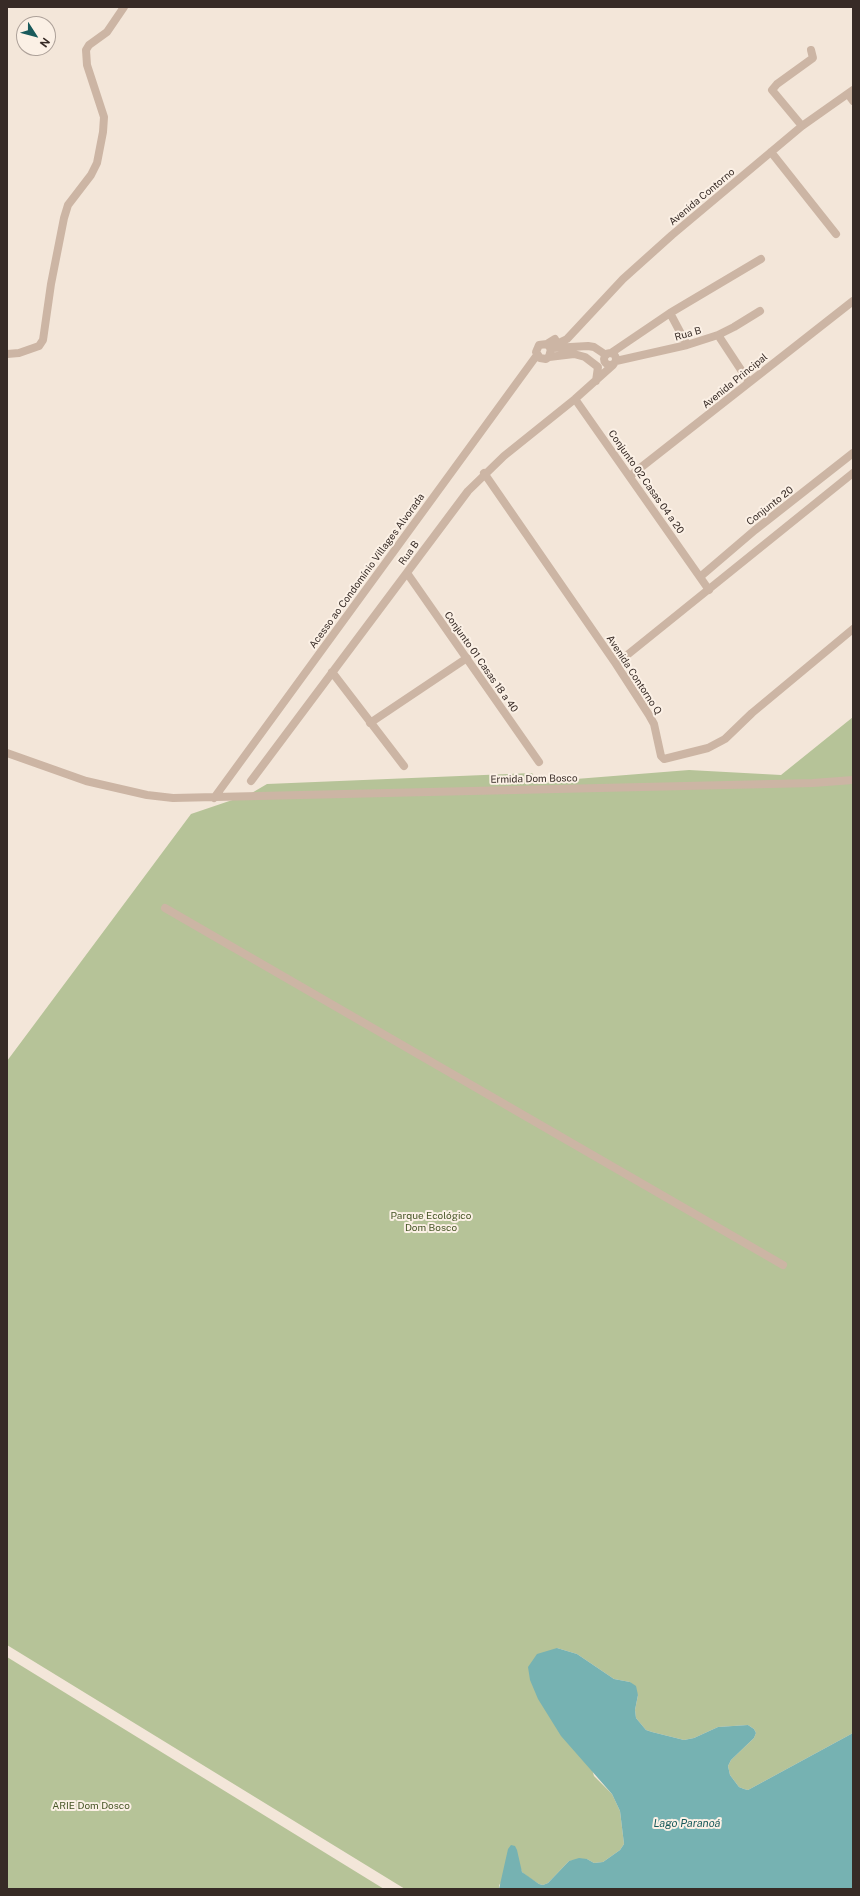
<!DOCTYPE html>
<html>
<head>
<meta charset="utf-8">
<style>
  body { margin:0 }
  #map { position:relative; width:860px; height:1896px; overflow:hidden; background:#f3e6d9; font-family:"Public Sans",sans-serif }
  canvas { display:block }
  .frame { position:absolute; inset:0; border:8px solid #372b26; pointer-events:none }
  .north { position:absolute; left:16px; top:16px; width:40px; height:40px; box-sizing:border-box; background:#fbf0e5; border:1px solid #ada199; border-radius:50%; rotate:126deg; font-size:11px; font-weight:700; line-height:16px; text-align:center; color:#372b26 }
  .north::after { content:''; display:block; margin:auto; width:14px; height:18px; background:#195a5b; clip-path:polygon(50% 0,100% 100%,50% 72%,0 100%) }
</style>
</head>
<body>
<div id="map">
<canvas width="860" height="1896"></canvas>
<div class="frame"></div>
<div class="north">N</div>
</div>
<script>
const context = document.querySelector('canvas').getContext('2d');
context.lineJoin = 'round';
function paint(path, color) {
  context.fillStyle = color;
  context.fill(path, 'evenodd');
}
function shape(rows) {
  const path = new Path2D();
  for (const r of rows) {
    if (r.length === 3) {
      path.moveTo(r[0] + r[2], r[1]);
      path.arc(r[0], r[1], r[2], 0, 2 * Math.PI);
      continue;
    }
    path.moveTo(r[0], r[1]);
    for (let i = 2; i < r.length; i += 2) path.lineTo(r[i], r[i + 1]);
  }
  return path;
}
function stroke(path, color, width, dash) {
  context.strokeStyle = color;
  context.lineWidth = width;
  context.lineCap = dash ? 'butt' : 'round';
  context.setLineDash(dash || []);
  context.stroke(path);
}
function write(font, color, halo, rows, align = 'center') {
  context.font = font + ' "Public Sans",sans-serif';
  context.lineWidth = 4;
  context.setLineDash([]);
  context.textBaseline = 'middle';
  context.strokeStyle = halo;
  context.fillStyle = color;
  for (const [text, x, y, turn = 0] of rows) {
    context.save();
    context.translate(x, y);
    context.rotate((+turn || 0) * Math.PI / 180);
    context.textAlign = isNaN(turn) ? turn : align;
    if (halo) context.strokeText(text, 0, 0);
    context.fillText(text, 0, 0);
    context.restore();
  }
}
paint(shape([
  [853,717,853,1733,748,1790,744,1789,739,1787,730,1775,728,1766,731,1760,754,1738,756,1733,754,1729,748,1725,718,1727,694,1738,684,1740,652,1732,646,1730,636,1718,635,1710,638,1695,630,1682,614,1679,577,1654,557,1648,594,1776,612,1794,620,1811,624,1844,620,1850,603,1862,594,1863,587,1859,569,1861,548,1883,543,1885,539,1884,528,1877,522,1872,520,1867,499,1885,499,1889,405,1889,7,1645,7,1061,191,814,250,794,267,784,532,773,538,782,689,770,781,775],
  [7,1657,384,1889,7,1889]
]), '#b6c398');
paint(shape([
  [557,1648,577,1654,614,1679,630,1682,636,1686,638,1695,635,1710,636,1718,646,1730,652,1732,684,1740,694,1738,718,1727,748,1725,754,1729,756,1733,754,1738,731,1760,728,1766,730,1775,739,1787,744,1789,748,1790,853,1733,853,1889,499,1889,508,1849,511,1845,515,1846,517,1850,522,1872,539,1884,543,1885,548,1883,569,1861,579,1858,587,1859,594,1863,603,1862,620,1850,624,1844,620,1811,612,1794,561,1736,538,1699,530,1680,528,1667,537,1654]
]), '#76b2b2');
stroke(shape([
  [848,94,853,101],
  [802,126,772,90,777,84,813,58,811,50],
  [771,152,836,234],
  [670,313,687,345],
  [718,335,749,382],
  [548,345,551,349,549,357,546,359,540,358,536,352,539,345,547,344,555,339],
  [550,347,567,339,623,279,672,235,802,126,853,90],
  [553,348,588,346,594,347,606,355],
  [610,359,6],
  [611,353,670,313,761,259],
  [7,354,19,353,39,346,43,340,51,284,64,218,68,205,91,175,97,163,103,132,104,117,87,65,86,50,89,45,107,32,124,7],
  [549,357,574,354,585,357,598,367,596,381],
  [616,361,687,345,718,335,734,327,760,311],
  [575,399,709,590],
  [484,473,616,664,649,715,654,724,661,756,664,759,708,748,725,739,752,713,853,629],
  [630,476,853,301],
  [407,573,539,762],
  [700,577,755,530,853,453],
  [616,664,853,473],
  [332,672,404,766],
  [370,723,467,658],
  [7,753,86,781,147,795,173,798,813,783,853,780],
  [251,781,468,491,504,456,575,399,613,365],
  [214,798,537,355],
  [165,908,783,1265]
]), '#ccb5a4', 8);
write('10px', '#372b26', '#fbf0e5', [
  ["Avenida Contorno",702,197,-40],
  ["Rua B",688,334,-16],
  ["Avenida Principal",735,381,-39],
  ["Conjunto 02 Casas 04 a 20",646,482,55],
  ["Conjunto 20",770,506,-38],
  ["Rua B",409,553,-54],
  ["Acesso ao Condomínio Villages Alvorada",367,571,-54],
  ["Conjunto 01 Casas 18 a 40",481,662,55],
  ["Avenida Contorno Q",634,675,57],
  ["Ermida Dom Bosco",534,779,-1]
]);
write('10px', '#485728', '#fbf0e5', [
  ["Parque Ecológico",431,1216],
  ["Dom Bosco",431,1228],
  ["ARIE Dom Dosco",91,1806]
]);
write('italic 11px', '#195a5b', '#fbf0e5', [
  ["Lago Paranoá",687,1824]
]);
</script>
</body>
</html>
